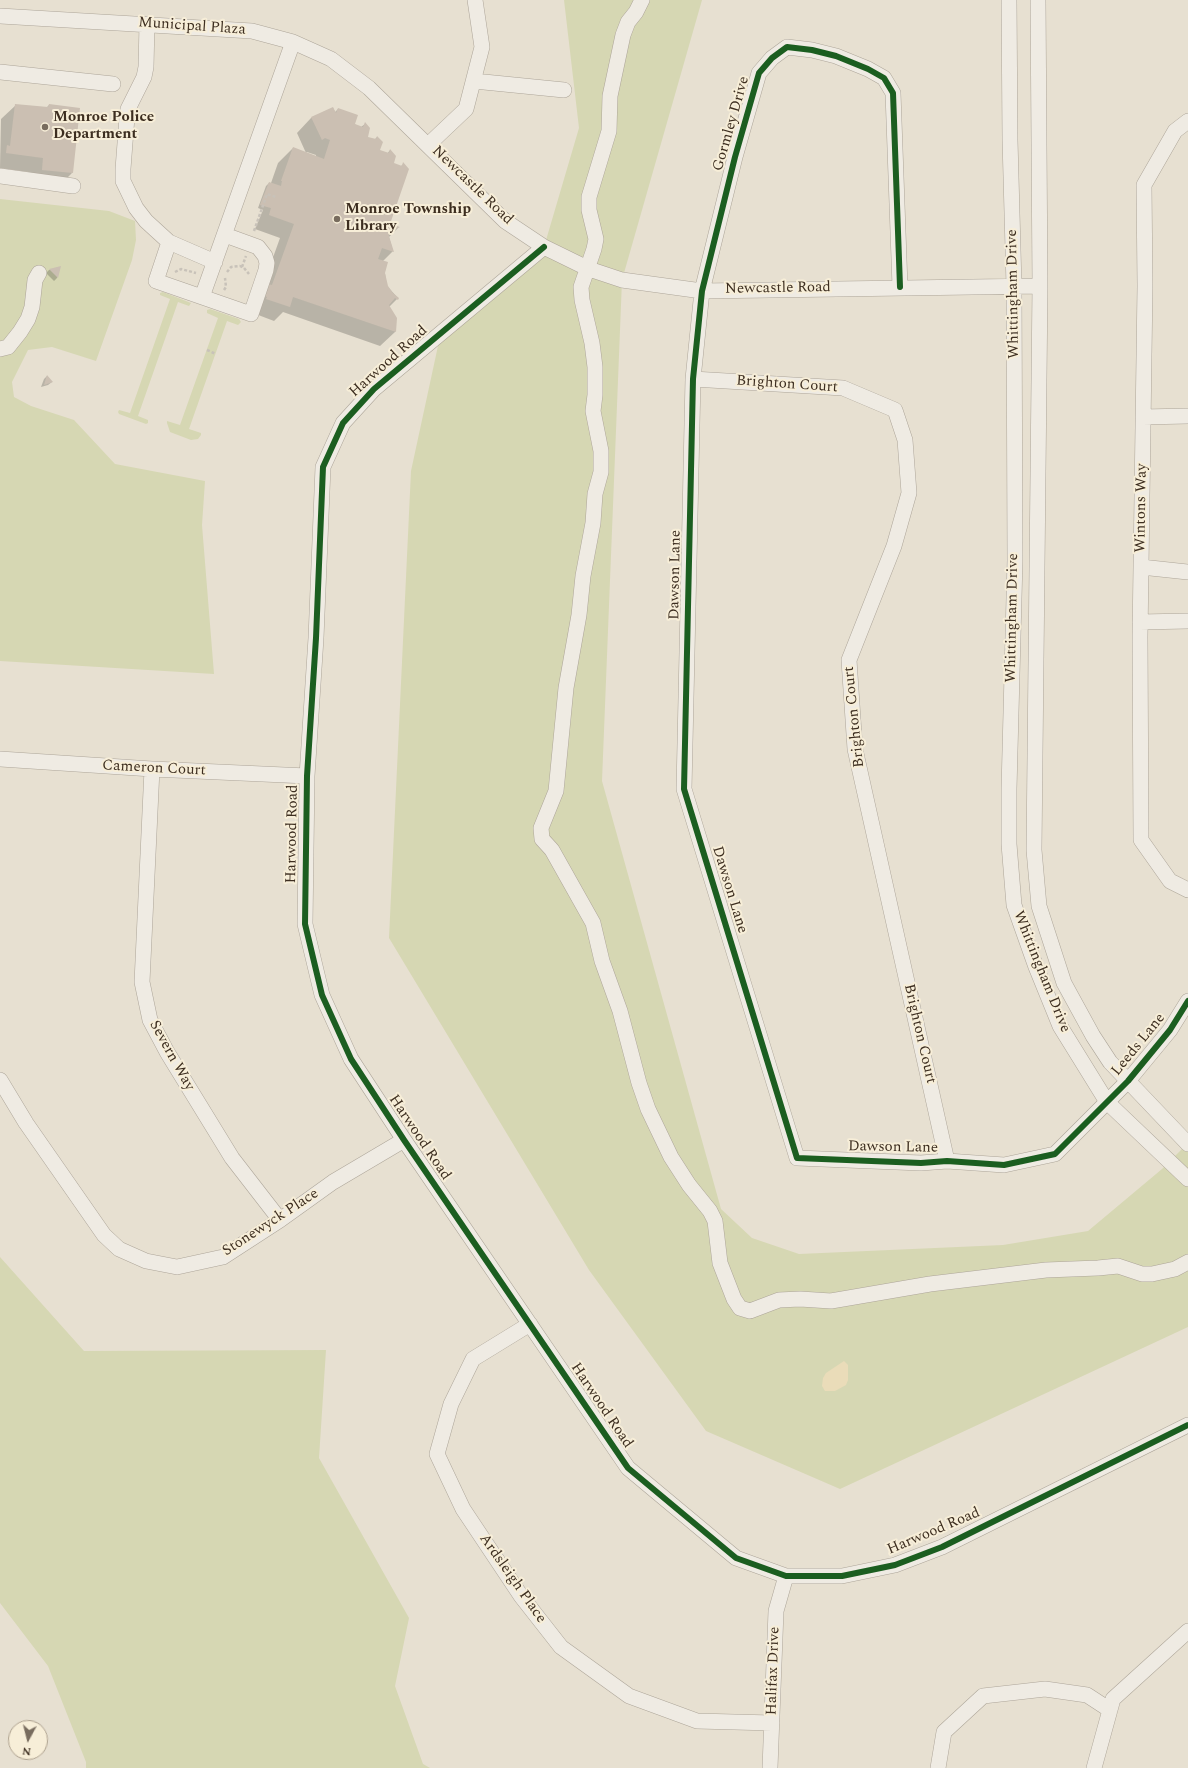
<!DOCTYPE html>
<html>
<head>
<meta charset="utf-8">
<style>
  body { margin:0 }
  #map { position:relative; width:1188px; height:1768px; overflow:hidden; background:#e7e0d1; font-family:Spectral,serif }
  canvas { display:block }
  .north { position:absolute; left:8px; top:1720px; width:40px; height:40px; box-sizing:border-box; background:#f7eed8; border:1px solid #ada18e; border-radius:50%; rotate:187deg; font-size:11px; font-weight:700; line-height:16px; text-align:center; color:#3d2e20 }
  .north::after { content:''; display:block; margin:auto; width:14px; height:18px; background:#786c5e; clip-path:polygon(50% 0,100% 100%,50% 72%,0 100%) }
</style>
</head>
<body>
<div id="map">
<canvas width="1188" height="1768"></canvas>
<div class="north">N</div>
</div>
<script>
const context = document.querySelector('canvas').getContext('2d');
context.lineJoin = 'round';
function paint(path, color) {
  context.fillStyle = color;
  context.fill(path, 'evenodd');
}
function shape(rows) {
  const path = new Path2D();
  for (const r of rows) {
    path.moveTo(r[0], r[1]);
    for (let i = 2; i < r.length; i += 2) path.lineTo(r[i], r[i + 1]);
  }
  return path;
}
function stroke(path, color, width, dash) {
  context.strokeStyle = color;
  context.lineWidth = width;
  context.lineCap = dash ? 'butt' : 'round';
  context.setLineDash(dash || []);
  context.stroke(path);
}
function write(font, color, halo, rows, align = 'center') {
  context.font = font + ' Spectral,serif';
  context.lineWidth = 4;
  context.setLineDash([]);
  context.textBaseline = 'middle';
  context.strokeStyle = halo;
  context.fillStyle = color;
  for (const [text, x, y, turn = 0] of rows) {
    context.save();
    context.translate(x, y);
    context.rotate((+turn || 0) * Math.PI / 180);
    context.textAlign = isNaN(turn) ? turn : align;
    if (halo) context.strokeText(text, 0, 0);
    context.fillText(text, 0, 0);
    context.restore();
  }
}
paint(shape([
  [564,0,702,0,622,280,602,781,721,1209,752,1238,799,1254,1003,1245,1088,1231,1162,1169,1188,1143,1188,1327,840,1489,706,1431,589,1270,389,938,411,471,441,332,544,247,579,128],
  [0,199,109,211,135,221,136,240,132,260,96,361,52,347,28,350,12,382,14,397,31,406,74,420,115,464,205,481,202,525,214,674,0,661],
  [163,292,191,303,189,306,178,302,138,416,148,420,148,423,146,424,119,414,118,412,119,410,130,413,170,299,160,295,160,293],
  [210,309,239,319,241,322,238,325,227,321,189,429,201,433,201,435,198,439,191,440,170,432,167,423,167,421,180,425,218,318,207,313,207,310],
  [0,1257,84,1351,326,1350,319,1458,409,1618,395,1686,423,1764,430,1768,86,1768,86,1762,48,1666,0,1603]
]), '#d6d7b3');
paint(shape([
  [844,1361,848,1365,848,1380,846,1385,835,1391,825,1391,822,1386,823,1378,826,1373]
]), '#eadcb9');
paint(shape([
  [16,105,46,108,49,105,72,173,57,188,28,184,29,172,0,168,1,119],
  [333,108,335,112,338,109,354,124,361,127,365,124,366,137,374,140,377,137,379,151,387,154,390,150,392,164,400,167,403,164,389,225,398,228,389,237,393,251,383,261,387,286,398,298,389,307,396,318,395,332,380,346,283,312,274,321,253,313,280,238,255,229,263,210,258,208,266,186,269,183,271,183,278,163,293,148,316,157,316,155,307,152,306,153,297,133,311,118],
  [60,267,57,278,54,281,46,273,49,270],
  [47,376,52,382,48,385,41,387,44,379]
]), '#0003');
paint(shape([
  [15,104,48,107,49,104,80,108,73,173,42,170,43,158,6,153,7,145,10,146],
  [333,107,336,113,338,108,358,115,355,124,363,127,365,122,370,128,368,137,376,139,377,136,383,142,380,150,389,153,390,149,396,156,394,163,402,166,403,162,409,169,390,224,400,227,388,233,394,252,382,248,378,259,388,262,385,273,388,286,393,293,399,298,398,300,395,298,389,305,397,318,396,332,293,297,290,307,266,299,267,297,264,296,268,284,272,285,294,224,269,215,271,208,260,205,269,182,281,186,282,181,281,181,293,147,324,159,330,140,325,138,322,140,311,117],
  [61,266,58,278,49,269],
  [47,375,53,382,44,385]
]), '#cbbfb2');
const minor = shape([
  [642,0,636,12,628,22,623,35,610,96,609,131,589,197,589,210,596,239,594,249,581,287,582,300,592,343,595,367,595,395,593,411,601,451,601,472,595,494,593,523,583,576,579,615,566,688,556,791,541,828,542,839,552,850,593,923,602,961,620,1011,639,1083,648,1109,671,1157,689,1185,710,1211,715,1221,720,1263,734,1299,740,1308,750,1311,779,1300,800,1299,831,1301,930,1284,1046,1270,1098,1268,1118,1266,1142,1274,1152,1274,1175,1269,1188,1262],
  [1009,0,1010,140,1014,286,1015,560,1009,789,1009,844,1014,905,1036,967,1060,1026,1107,1102,1188,1179],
  [1038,0,1040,286,1034,850,1039,906,1064,983,1093,1036,1110,1062,1188,1144],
  [0,16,252,31,293,42,331,59,369,88,505,221,544,247,589,269,622,280,702,291,1040,286],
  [147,24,146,67,144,77,128,109,127,117,123,169,123,181,136,208,146,221,158,232,169,242,215,262],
  [0,72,113,84],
  [474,81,564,90],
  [1188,121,1175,131,1144,185,1145,286,1140,637,1141,840,1170,881,1188,890],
  [428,145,466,109,482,47,475,0],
  [0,176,73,186],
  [169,242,156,281,251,314,266,270,267,263,265,256,258,247,225,235],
  [544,247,374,389,343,423,323,467,316,638,307,776,305,924,322,995,351,1059,404,1140,628,1468,736,1558,786,1576,842,1576,895,1565,942,1547,1188,1425],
  [900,287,893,93,884,78,868,69,836,56,812,50,787,47,772,58,759,73,735,157,702,291,693,379,684,789,797,1158,921,1163,947,1161,1004,1165,1055,1154,1128,1081,1170,1030,1188,1001],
  [202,297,293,42],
  [0,349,8,347,20,332,28,319,32,307,35,280,39,273],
  [693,379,843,388,895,410,905,440,909,493,894,546,849,660,855,749,947,1161],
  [1143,417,1188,416],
  [1141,567,1188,572],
  [1140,622,1188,621],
  [0,759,152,769,307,776],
  [152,769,142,982,150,1020,167,1052,232,1158,280,1220],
  [0,1080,26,1123,104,1235,119,1249,146,1261,177,1267,223,1257,280,1220,333,1182,404,1140],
  [530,1324,473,1359,451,1404,437,1454,463,1509,521,1596,561,1647,629,1696,697,1721,772,1723],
  [770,1768,776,1611,786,1576],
  [938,1768,944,1732,983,1696,1045,1689,1087,1695,1110,1710],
  [1094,1768,1113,1699,1188,1631]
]);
stroke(minor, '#ada599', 16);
stroke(shape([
  [254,231,267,194,276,197],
  [242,267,246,256],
  [175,272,181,269,196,273],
  [227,272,231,267,240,266,244,268,249,274],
  [224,290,226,287,225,278],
  [207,350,216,354]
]), '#c8c2b9', 2.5, [3, 2]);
stroke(minor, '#efebe3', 15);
stroke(shape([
  [544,247,374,389,343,423,323,467,316,638,307,776,305,924,322,995,351,1059,404,1140,628,1468,736,1558,786,1576,842,1576,895,1565,942,1547,1188,1425],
  [900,287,893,93,884,78,868,69,836,56,812,50,787,47,772,58,759,73,735,157,702,291,693,379,684,789,797,1158,921,1163,947,1161,1004,1165,1055,1154,1128,1081,1170,1030,1188,1001]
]), '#1b5e20', 6);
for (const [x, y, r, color] of [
  [45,127,4,"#786c5e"],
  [337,219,4,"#786c5e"]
]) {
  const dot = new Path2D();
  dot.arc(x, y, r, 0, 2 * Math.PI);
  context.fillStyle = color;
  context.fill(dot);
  stroke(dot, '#f7eed8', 1.5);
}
write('15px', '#3d2e20', '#f7eed8', [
  ["Municipal Plaza",192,27,4],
  ["Gormley Drive",732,124,-74],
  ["Newcastle Road",472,186,44],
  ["Newcastle Road",778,289,-1],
  ["Whittingham Drive",1014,294,-91],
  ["Harwood Road",389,362,-42],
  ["Brighton Court",787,385,4],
  ["Wintons Way",1142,508,-89],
  ["Dawson Lane",676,575,-89],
  ["Whittingham Drive",1013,618,-89],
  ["Brighton Court",855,717,-96],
  ["Cameron Court",154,769,3],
  ["Harwood Road",293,834,-89],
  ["Dawson Lane",729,890,73],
  ["Whittingham Drive",1041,972,68],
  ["Brighton Court",919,1034,77],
  ["Leeds Lane",1139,1045,-51],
  ["Severn Way",171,1056,61],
  ["Harwood Road",419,1138,56],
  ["Dawson Lane",893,1148,1],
  ["Stonewyck Place",271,1223,-33],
  ["Harwood Road",601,1406,56],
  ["Harwood Road",934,1532,-23],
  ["Ardsleigh Place",512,1579,55],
  ["Halifax Drive",774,1671,-88]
]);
write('bold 15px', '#3d2e20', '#f7eed8', [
  ["Monroe Police",53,118],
  ["Department",53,135],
  ["Monroe Township",345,210],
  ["Library",345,227]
], 'left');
</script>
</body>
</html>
